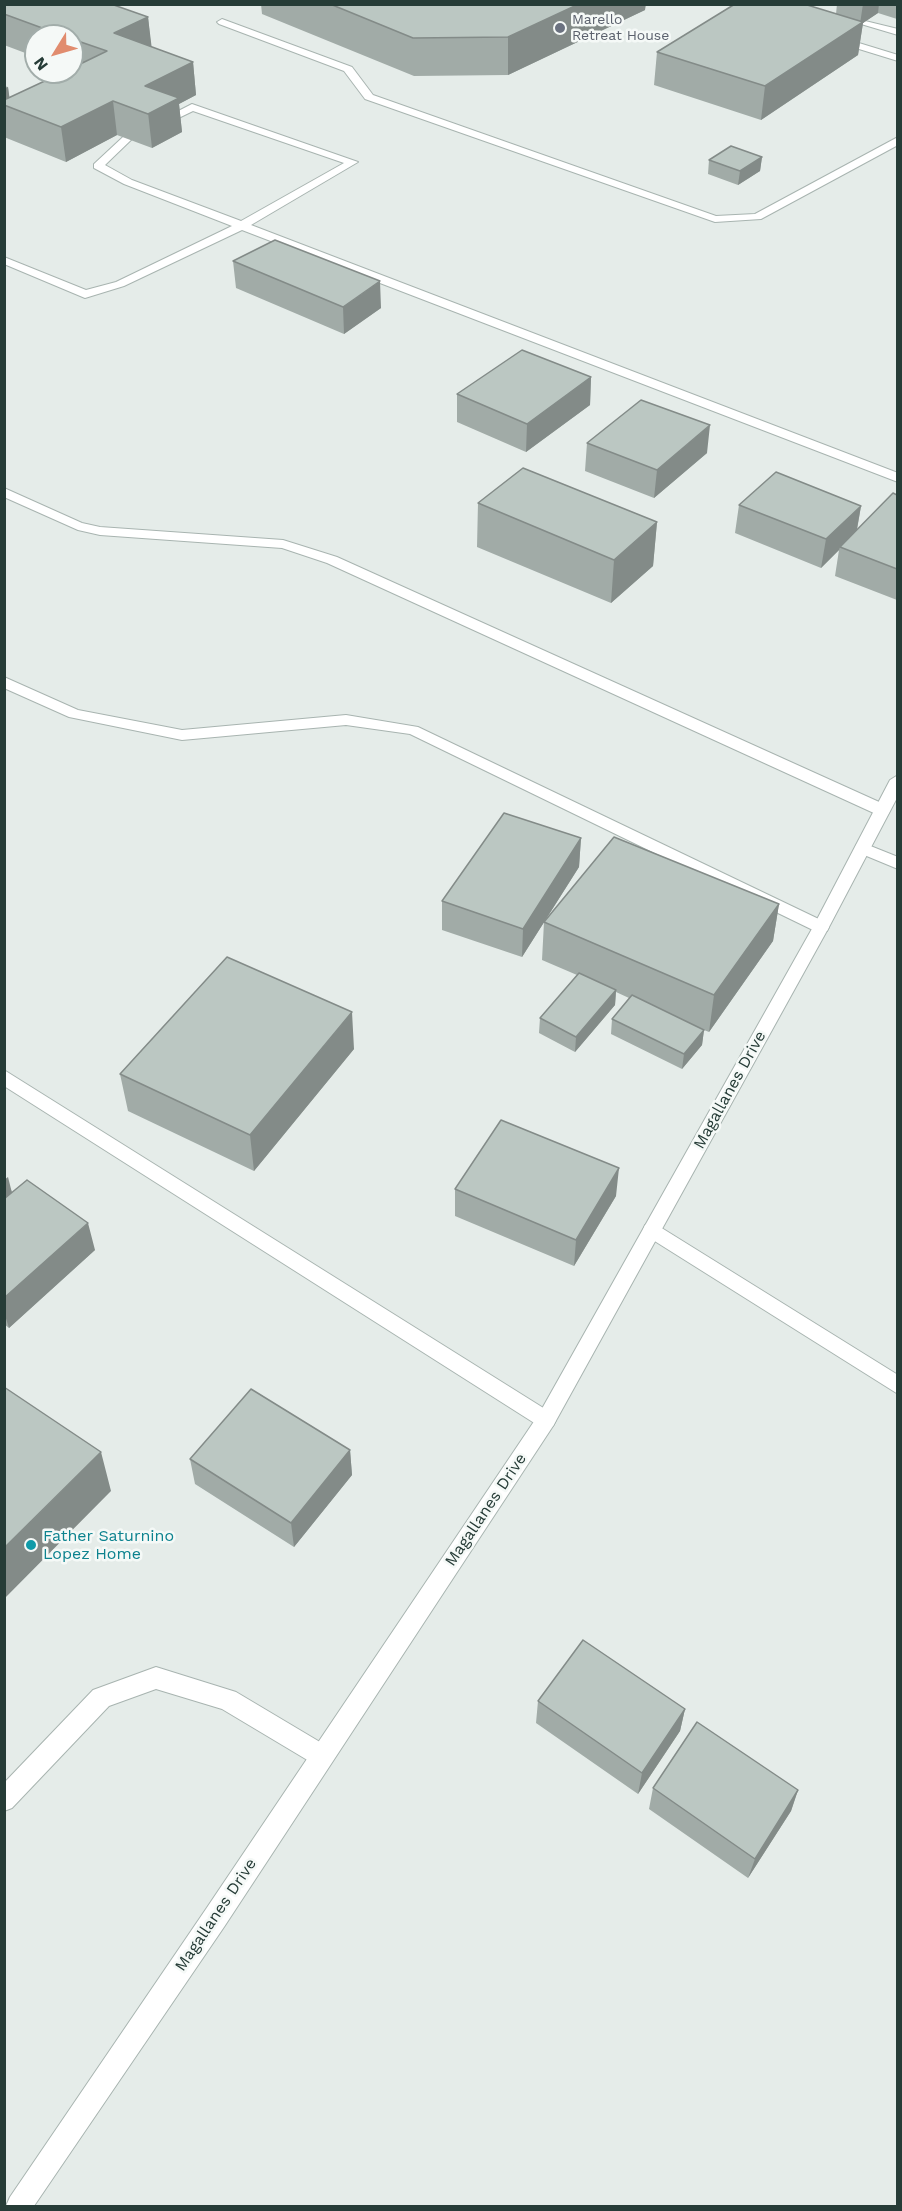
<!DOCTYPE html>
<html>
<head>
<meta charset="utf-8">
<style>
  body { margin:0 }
  #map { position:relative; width:902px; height:2211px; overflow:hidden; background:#e5ece9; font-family:"Work Sans",sans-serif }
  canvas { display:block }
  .frame { position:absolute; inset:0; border:6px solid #263c37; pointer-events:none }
  .north { position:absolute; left:24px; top:24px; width:60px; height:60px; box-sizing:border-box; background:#f5f9f7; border:2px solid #a2adaa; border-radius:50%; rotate:233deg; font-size:16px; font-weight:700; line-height:24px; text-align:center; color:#263c37 }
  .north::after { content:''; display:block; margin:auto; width:21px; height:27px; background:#e18c6e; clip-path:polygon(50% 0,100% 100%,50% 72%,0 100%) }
</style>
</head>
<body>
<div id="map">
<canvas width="902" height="2211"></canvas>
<div class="frame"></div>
<div class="north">N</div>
</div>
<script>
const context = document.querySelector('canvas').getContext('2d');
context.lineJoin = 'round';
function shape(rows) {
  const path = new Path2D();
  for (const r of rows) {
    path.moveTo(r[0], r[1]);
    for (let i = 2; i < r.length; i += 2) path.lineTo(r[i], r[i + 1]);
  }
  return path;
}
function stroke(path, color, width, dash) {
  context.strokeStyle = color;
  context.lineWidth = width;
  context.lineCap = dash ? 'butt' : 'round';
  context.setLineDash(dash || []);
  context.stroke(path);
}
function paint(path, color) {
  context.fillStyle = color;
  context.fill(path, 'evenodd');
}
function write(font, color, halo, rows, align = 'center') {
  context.font = font + ' "Work Sans",sans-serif';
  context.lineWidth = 5;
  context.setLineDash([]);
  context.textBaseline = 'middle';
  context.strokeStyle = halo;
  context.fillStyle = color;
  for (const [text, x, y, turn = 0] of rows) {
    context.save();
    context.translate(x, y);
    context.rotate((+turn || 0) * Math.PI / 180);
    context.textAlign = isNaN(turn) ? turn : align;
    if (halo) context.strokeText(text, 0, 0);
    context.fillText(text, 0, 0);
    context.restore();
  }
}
const service = shape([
  [222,19,352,67,373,95,716,216,755,214,898,137,898,145,761,219,715,222,365,99,344,71,219,24,217,22,222,19],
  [861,20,898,29,898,35,861,24,861,20],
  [836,36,898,55,898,61,833,41,833,37,836,36],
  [192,104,358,162,251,225,898,473,898,482,242,230,124,286,85,298,4,264,4,257,86,290,116,282,232,226,124,184,94,168,94,164,123,137,127,136,132,139,105,165,132,180,241,221,344,163,193,111,162,126,153,124,192,104],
  [652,1222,898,1375,898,1394,645,1235,643,1230,645,1225,652,1222],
  [156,1667,236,1692,330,1748,333,1756,330,1764,322,1767,314,1764,222,1709,156,1689,109,1706,12,1808,4,1811,4,1783,93,1690,156,1667]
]);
const minor = shape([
  [4,488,82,523,100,527,283,540,337,557,888,806,890,810,888,814,882,815,876,814,327,563,282,548,100,535,78,530,4,497,4,488],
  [4,677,78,710,182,730,346,715,418,727,827,923,829,927,827,931,815,931,410,734,346,725,182,740,69,717,4,688,4,677],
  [863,843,898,857,898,869,857,852,855,848,857,844,863,843],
  [4,1070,553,1414,556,1420,553,1426,546,1429,539,1426,4,1086,4,1070]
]);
const tertiary = shape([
  [898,775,898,796,829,927,553,1426,224,1927,34,2206,6,2206,10,2197,206,1909,539,1414,813,927,890,780,898,775]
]);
stroke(service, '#a8b4b0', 2);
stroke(minor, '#a8b4b0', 2);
stroke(tertiary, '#a8b4b0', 2);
paint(service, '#fff');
paint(minor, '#fff');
paint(tertiary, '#fff');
paint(shape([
  [4,4,148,17,151,47,193,62,196,95,179,104,182,132,152,148,117,135,66,162,4,137,4,86,8,87,9,98,72,72,72,36,36,36,36,57,4,45],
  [261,4,481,4,645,10,508,75,414,76,262,14],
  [837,4,897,4,897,19,878,13,863,23,858,55,761,120,654,85,657,52,836,14],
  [762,157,760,171,738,185,708,174,709,160],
  [233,261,381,308,344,334,236,288],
  [591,377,590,405,526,452,457,422,457,394],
  [587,443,707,453,654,498,585,471],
  [897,495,897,600,835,576,839,550,821,568,735,533,739,505,861,506,857,530],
  [478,503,657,522,653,566,611,603,477,547],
  [581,838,579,867,522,957,442,930,442,901],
  [779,904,773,941,709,1032,704,1030,702,1045,682,1069,611,1034,612,1019,629,998,616,992,615,1005,575,1052,539,1033,540,1018,577,975,542,960,544,922],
  [354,1049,254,1171,128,1111,120,1074],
  [4,1175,12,1192,95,1250,9,1328,4,1324],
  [455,1189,616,1196,574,1266,455,1216],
  [350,1450,352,1475,294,1547,195,1484,190,1459],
  [538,1701,685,1709,680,1731,638,1794,536,1723],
  [653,1788,798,1790,791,1811,748,1878,649,1809]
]), '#a1aba7');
paint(shape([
  [579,4,646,4,645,10,508,75,508,37],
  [863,4,879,4,878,13,863,23,858,55,761,120,765,86,860,24],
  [148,17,152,50,114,33],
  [193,62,196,95,179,104,182,132,152,148,145,86],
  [8,87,11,108,4,105,4,89],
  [113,101,117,135,66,162,61,127],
  [762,157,760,171,738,185,740,171],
  [380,281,381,308,344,334,343,307],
  [591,377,590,405,526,452,527,424],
  [710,425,707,453,654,498,657,470],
  [861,506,856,534,840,547,839,550,821,568,826,539],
  [657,522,653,566,611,603,614,560],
  [581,838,579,867,522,957,523,929],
  [779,904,773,941,709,1032,714,995],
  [616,990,615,1005,575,1052,576,1037],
  [352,1012,354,1049,254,1171,250,1135],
  [704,1030,702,1045,682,1069,684,1054],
  [619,1168,616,1196,574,1266,576,1240],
  [8,1177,15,1205,4,1213,4,1180],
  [88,1223,95,1250,9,1328,4,1312,4,1298],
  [350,1450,352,1475,294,1547,291,1523],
  [101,1452,111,1491,4,1599,4,1548],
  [685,1709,680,1731,638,1794,642,1773],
  [798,1790,791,1811,748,1878,755,1859]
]), '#838b88');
const building = shape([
  [4,4,111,4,148,17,114,33,193,62,145,86,179,98,148,114,113,101,61,127,4,105,4,100,64,72,72,72,72,68,107,51,72,39,72,36,64,36,4,14,4,4],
  [330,4,481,5,579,4,508,37,413,38,330,4],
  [735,4,804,4,863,22,765,86,657,52,735,4],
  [731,146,762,157,740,171,709,160,731,146],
  [275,240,380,281,343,307,233,261,275,240],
  [522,350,591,377,527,424,457,394,522,350],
  [641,400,710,425,657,470,587,443,641,400],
  [523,468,657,522,614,560,478,503,523,468],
  [776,472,861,506,826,539,739,505,776,472],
  [893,493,897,495,897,569,840,547,893,493],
  [504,813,581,838,523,929,442,901,504,813],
  [614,837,779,904,714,995,544,922,614,837],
  [227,957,352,1012,250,1135,120,1074,227,957],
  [579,973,616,990,576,1037,540,1018,579,973],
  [632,995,704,1030,684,1054,612,1019,632,995],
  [501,1120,619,1168,576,1240,455,1189,501,1120],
  [27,1180,88,1223,4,1298,4,1199,27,1180],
  [4,1387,101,1452,4,1548,4,1387],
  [251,1389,350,1450,291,1523,190,1459,251,1389],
  [583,1640,685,1709,642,1773,538,1701,583,1640],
  [697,1722,798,1790,755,1859,653,1788,697,1722]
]);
paint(building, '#bbc7c2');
stroke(building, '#838b88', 1.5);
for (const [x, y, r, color] of [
  [560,28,6,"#6b7280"],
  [31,1545,6,"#0f9aa8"]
]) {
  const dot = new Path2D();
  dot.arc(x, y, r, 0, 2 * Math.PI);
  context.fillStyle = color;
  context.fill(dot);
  stroke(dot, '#f5f9f7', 2);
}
write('14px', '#5b616d', '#f5f9f7', [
  ["Marello",572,20],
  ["Retreat House",572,36]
], 'left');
write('16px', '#263c37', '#f5f9f7', [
  ["Magallanes Drive",730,1090,-61],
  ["Magallanes Drive",486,1510,-56],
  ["Magallanes Drive",216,1915,-56]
]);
write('16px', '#0d838f', '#f5f9f7', [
  ["Father Saturnino",43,1536],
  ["Lopez Home",43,1554]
], 'left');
</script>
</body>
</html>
